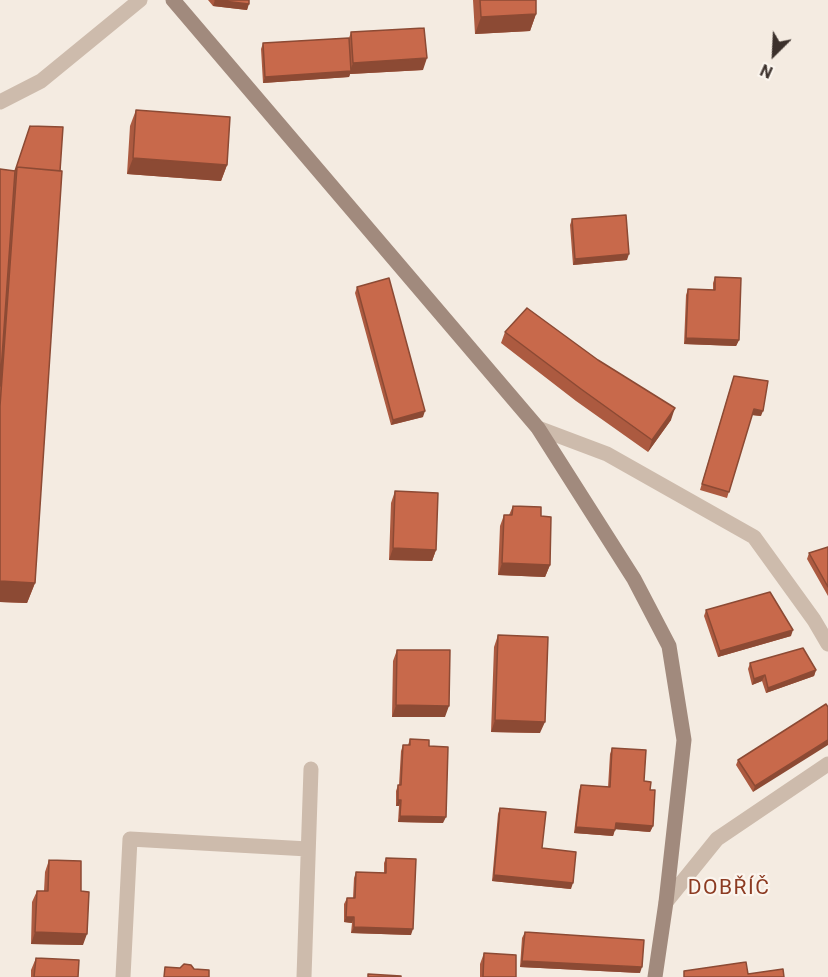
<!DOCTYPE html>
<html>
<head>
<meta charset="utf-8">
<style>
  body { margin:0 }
  #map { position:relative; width:828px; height:977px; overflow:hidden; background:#f4ebe1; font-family:Roboto,sans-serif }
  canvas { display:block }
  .north { position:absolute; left:744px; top:24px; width:60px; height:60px; -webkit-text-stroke:4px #fbf5ee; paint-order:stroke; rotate:204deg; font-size:16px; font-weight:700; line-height:24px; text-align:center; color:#3b302b }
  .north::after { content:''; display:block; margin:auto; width:21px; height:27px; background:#3b302b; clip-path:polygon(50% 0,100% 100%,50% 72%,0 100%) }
</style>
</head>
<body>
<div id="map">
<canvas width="828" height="977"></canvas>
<div class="north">N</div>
</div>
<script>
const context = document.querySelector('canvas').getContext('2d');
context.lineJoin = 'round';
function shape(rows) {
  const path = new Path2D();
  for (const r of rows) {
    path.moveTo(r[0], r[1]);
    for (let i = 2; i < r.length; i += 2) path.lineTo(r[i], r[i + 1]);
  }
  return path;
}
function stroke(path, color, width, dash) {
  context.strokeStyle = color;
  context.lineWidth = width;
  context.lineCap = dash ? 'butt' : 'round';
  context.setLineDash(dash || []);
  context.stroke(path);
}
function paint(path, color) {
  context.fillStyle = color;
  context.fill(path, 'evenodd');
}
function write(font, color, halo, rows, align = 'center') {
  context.font = font + ' Roboto,sans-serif';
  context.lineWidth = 4.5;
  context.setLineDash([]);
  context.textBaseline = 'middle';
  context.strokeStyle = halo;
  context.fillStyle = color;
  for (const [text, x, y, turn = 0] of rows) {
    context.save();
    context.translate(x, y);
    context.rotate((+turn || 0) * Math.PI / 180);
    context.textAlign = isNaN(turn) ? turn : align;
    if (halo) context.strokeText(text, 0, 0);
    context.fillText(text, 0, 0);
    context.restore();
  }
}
stroke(shape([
  [0,102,41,81,140,0]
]), '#cdbbac', 15);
stroke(shape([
  [538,428,607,454,754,537,814,620,828,644],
  [666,902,717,839,828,764],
  [123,977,130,839,308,849],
  [304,977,311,769]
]), '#cdbbac', 15);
stroke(shape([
  [173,0,538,428,634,579,669,646,684,740,666,902,655,977]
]), '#a18a7d', 15);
paint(shape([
  [208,0,249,0,247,10,213,6],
  [473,0,536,0,536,14,530,31,475,34],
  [351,32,423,70,350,74,349,77,263,83,261,49,263,43,349,38],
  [136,110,227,165,221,181,127,174,130,126],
  [30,126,60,171,35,583,27,603,0,602,0,169,15,171],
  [572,219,627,260,573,265,570,225],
  [715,277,739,340,736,346,684,344,686,295,688,289,713,290,713,283],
  [357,287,423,417,391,425,355,293],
  [505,332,671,420,648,452,576,401,501,343],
  [732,382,761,416,752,415,727,498,700,490],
  [395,491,436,550,432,561,389,560,391,503],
  [513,506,541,516,550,565,545,577,498,575,500,526,504,515,509,515],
  [828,547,828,596,807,559,809,553],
  [706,610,791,636,718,657,704,616],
  [498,635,540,733,491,732,494,647],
  [397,650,445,717,392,717,393,661],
  [750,663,816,670,814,676,766,693,762,681,752,685,748,669],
  [826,704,753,792,736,765,738,760],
  [410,739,429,746,443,823,398,822,399,806,396,806,396,791,398,785,399,785,401,751,403,745,408,745],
  [612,748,644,781,650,790,653,826,650,832,615,829,613,836,574,833,579,791,581,785,608,787,610,754],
  [500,808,542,848,571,889,492,881,498,814],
  [386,858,411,935,351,933,352,923,344,922,344,904,347,898,353,898,354,878,356,872,384,873,384,863],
  [49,860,81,891,83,945,31,944,32,902,37,891,44,891,45,872],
  [525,932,640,973,520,967,522,938],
  [484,953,516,977,480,977,480,964],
  [36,958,78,977,31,977,31,970]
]), '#ac5a40');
paint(shape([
  [215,0,249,4,247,10,213,6],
  [536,14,530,31,475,34,481,17],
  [427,58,423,70,350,74,349,77,263,83,265,77,350,71,353,63],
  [133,158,227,165,221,181,127,174],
  [629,254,627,260,573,265,575,259],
  [686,338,739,340,736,346,684,344],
  [675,408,671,420,648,452,652,440],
  [754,409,763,411,761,416,752,415],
  [425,411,423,417,391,425,393,420],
  [393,548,436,550,432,561,389,560],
  [502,563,550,565,545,577,498,575],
  [0,581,35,583,27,603,0,602],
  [793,630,791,636,718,657,720,651],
  [816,670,814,676,766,693,768,688],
  [765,675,762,681,752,685,754,679],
  [396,705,449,706,445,717,392,717],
  [495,720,545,722,540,733,491,732],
  [828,740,828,745,753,792,755,786],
  [398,800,401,800,399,806,396,806],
  [400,816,446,817,443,823,398,822],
  [616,823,653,826,650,832,613,829],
  [576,827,615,830,613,836,574,833],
  [494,875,573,883,571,889,492,881],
  [346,917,354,917,352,923,344,922],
  [354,927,413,929,411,935,351,933],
  [35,932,87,934,83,945,31,944],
  [522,961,642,967,640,973,520,967]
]), '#8c4a34');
const building = shape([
  [215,0,249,0,249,4,215,0],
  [480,0,536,0,536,14,481,17,480,0],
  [424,28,427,58,353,63,351,32,424,28],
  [349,38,351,71,265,77,263,43,349,38],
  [136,110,230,117,227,165,133,158,136,110],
  [30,126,63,127,60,171,17,167,15,171,30,126],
  [17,167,62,171,35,583,0,581,0,406,17,167],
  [0,169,15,171,0,386,0,169],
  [626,215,629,254,575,259,572,219,626,215],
  [715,277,741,278,739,340,686,338,688,289,715,290,715,277],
  [389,278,425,411,393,420,357,287,389,278],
  [527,308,598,360,675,408,652,440,581,389,505,332,527,308],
  [734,376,768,381,763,411,754,409,729,492,702,484,734,376],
  [395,491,438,493,436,550,393,548,395,491],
  [513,506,541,507,541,516,551,517,550,565,502,563,504,515,512,515,513,506],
  [828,547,828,587,809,553,828,547],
  [770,592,793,630,720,651,706,610,770,592],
  [498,635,548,637,545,722,495,720,498,635],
  [803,648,816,670,768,688,765,675,754,679,750,663,803,648],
  [397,650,450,650,449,706,396,705,397,650],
  [826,704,828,707,828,740,755,786,738,760,826,704],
  [410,739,429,740,429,746,448,747,446,817,400,816,401,800,398,800,398,785,401,785,403,745,410,745,410,739],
  [612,748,646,750,644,781,651,782,650,790,655,790,653,826,616,823,615,830,576,827,581,785,610,787,612,748],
  [500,808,546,812,542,848,576,852,573,883,494,875,500,808],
  [386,858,416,859,413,929,354,927,354,917,346,917,347,898,355,898,356,872,386,873,386,858],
  [49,860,81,861,81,891,89,892,87,934,35,932,37,891,48,891,49,860],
  [525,932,644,940,642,967,522,961,525,932],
  [484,953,516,955,516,977,483,977,484,953],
  [36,958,79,960,78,977,34,977,36,958],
  [746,962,748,974,783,969,784,977,684,977,684,971,746,962],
  [184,964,191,965,194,969,209,970,209,977,164,977,165,967,180,968,184,964],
  [368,974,401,976,401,977,368,977,368,974]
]);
paint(building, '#c8694b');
stroke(building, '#8c4a34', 1.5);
context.letterSpacing = '1.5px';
write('21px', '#8c3b22', '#fbf5ee', [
  ["DOBŘÍČ",729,889]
]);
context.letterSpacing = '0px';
</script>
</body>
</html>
